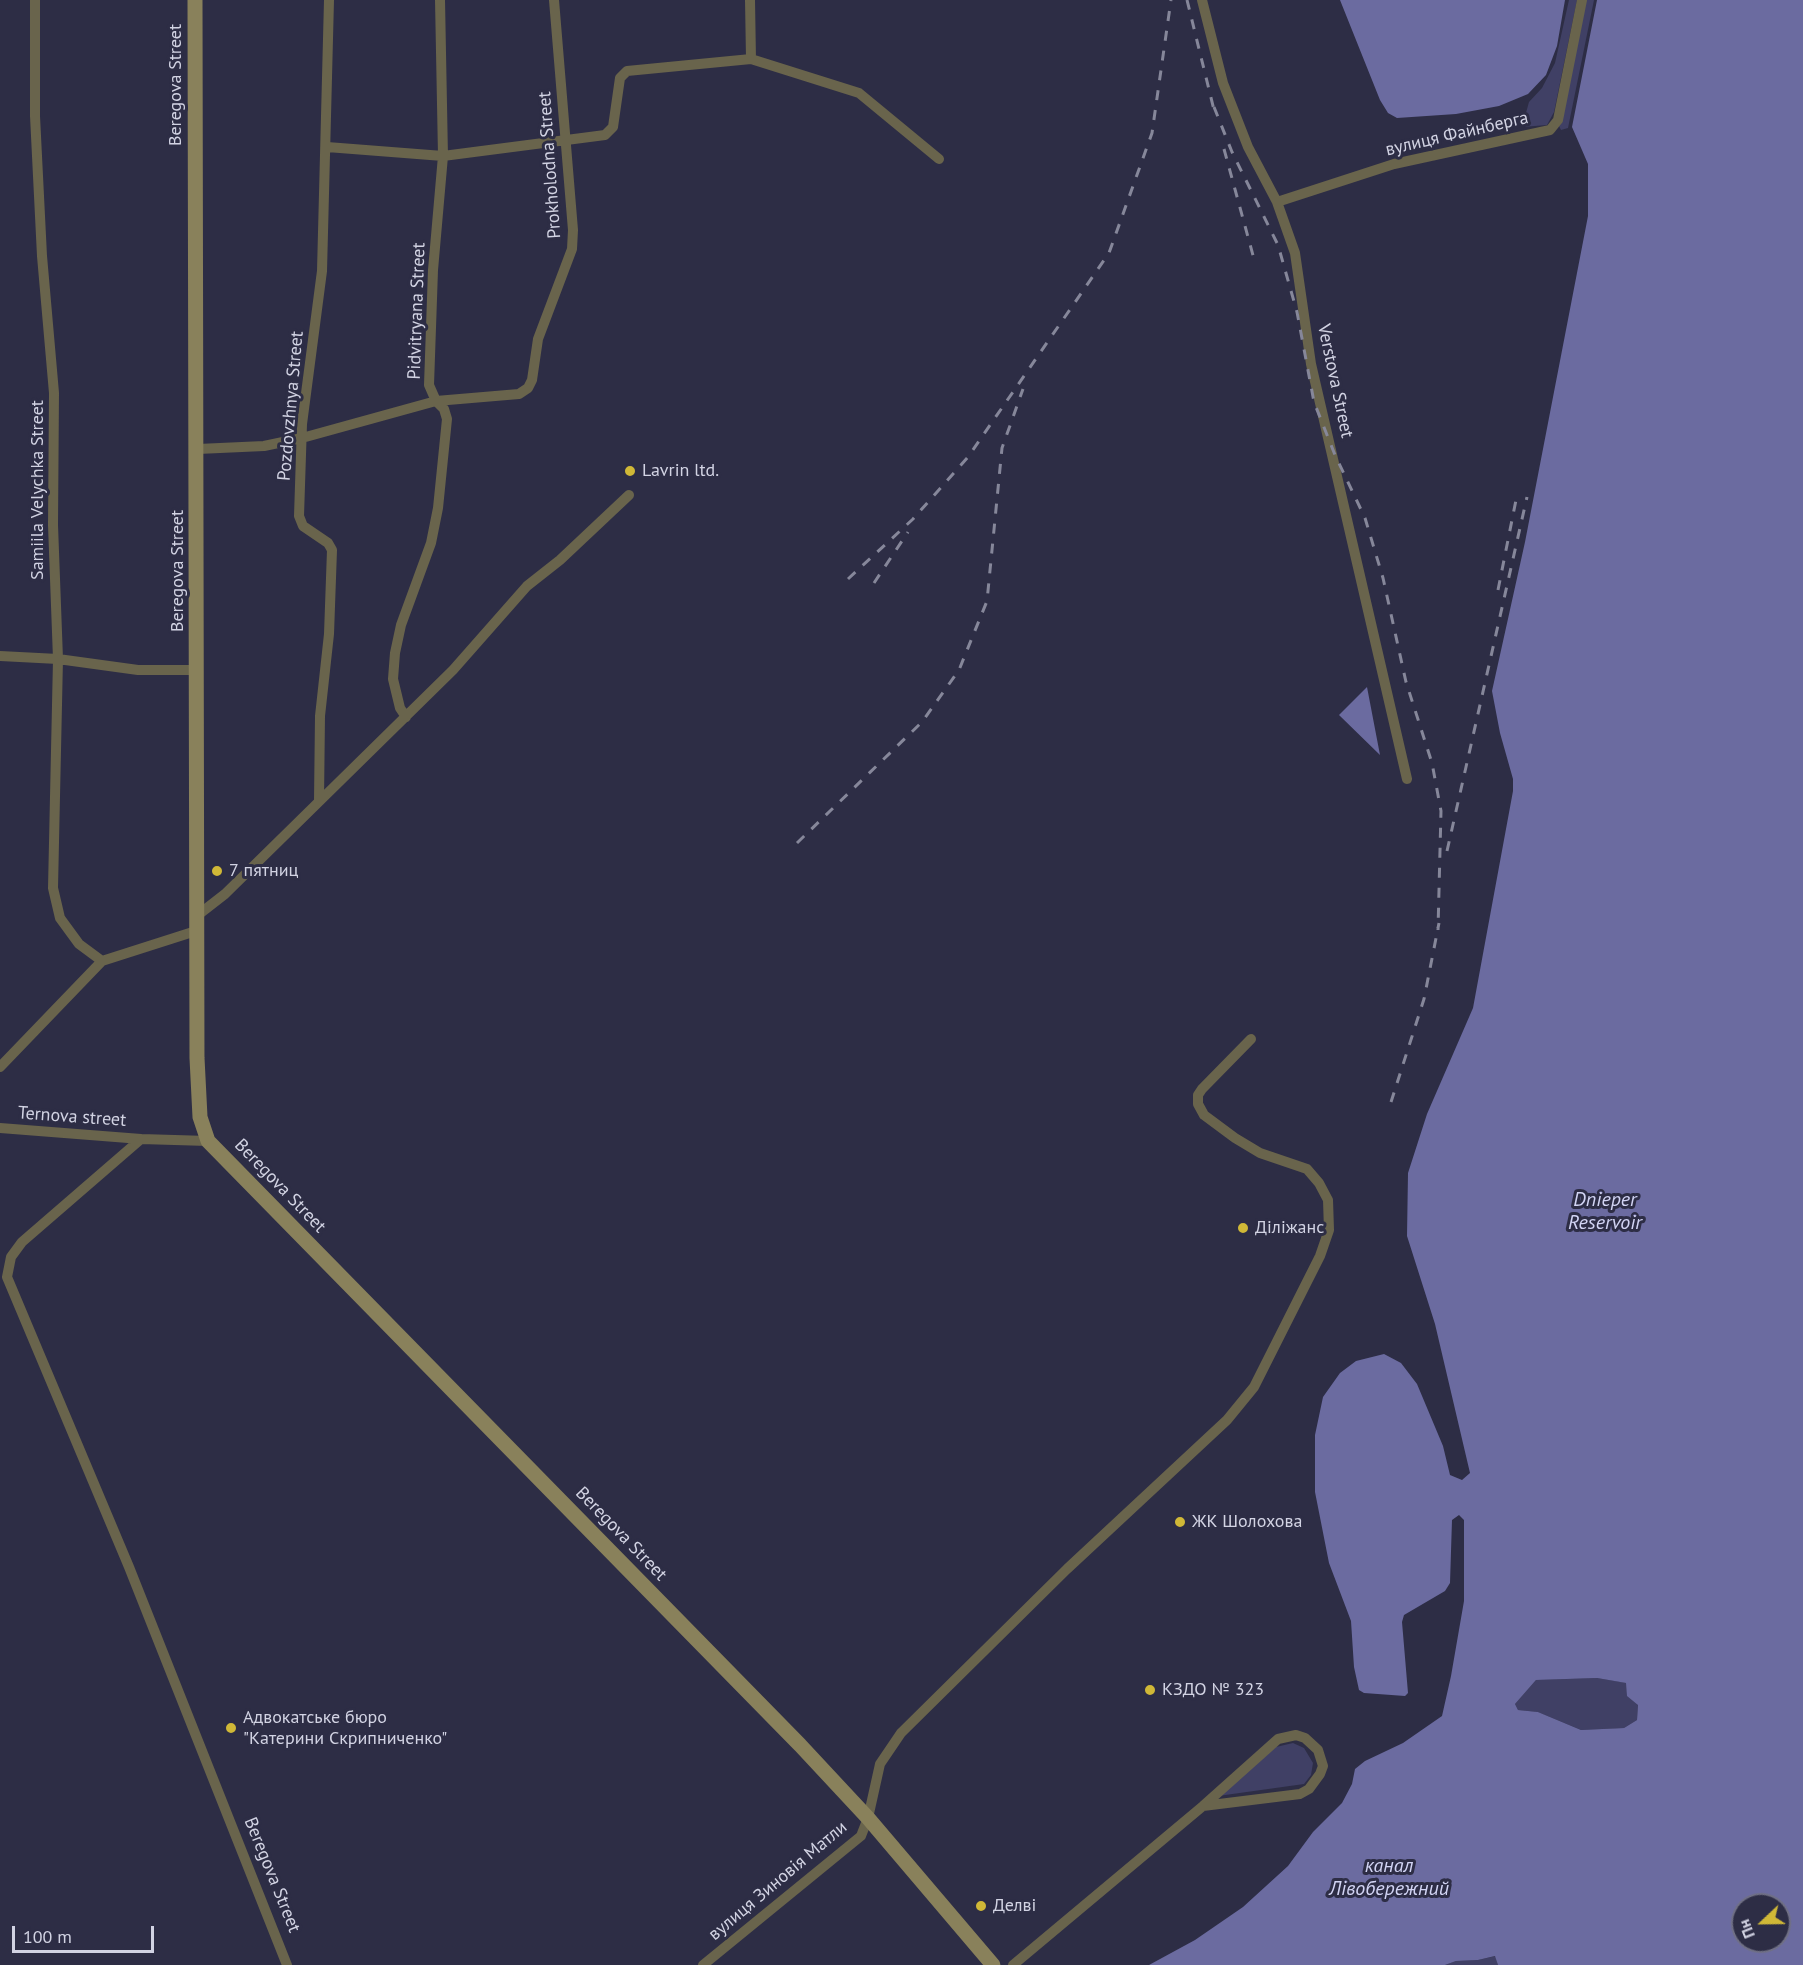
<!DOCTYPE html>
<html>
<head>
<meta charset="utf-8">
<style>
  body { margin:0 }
  #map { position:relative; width:1803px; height:1965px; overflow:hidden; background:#2d2d45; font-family:"PT Sans",sans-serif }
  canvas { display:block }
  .north { position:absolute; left:1731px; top:1893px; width:60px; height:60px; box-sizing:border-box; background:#2d2d45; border:2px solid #6f6f84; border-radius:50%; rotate:248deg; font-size:16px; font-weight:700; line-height:24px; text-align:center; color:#d2d3e3 }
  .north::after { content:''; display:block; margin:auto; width:21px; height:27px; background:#d0b837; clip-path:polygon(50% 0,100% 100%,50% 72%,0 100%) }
  .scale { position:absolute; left:12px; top:1926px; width:142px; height:27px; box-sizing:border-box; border:3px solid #d2d3e3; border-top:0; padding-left:8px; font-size:18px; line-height:21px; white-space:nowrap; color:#d2d3e3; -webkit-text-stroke:4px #2d2d45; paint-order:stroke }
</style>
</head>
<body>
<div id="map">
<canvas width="1803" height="1965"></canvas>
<div class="north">Пн</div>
<div class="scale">100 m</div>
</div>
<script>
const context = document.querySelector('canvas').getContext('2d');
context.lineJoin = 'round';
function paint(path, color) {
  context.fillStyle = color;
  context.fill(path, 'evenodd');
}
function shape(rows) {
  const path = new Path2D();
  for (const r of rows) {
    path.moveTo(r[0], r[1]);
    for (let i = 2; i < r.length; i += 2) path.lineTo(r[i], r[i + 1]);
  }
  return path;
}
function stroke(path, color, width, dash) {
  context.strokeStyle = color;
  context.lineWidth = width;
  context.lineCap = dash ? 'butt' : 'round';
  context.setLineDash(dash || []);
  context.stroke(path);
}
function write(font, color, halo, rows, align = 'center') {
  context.font = font + ' "PT Sans",sans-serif';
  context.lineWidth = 6;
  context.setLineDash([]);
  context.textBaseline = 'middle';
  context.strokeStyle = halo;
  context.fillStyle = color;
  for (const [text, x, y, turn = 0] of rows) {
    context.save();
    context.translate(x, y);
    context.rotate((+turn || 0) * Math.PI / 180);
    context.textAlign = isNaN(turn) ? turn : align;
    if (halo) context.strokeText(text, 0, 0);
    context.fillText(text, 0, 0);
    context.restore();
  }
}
paint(shape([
  [1569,0,1577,0,1554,112,1547,125,1522,127,1529,102,1542,88,1555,63],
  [1583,0,1594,0,1568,128,1561,130,1559,126],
  [1597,1678,1627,1683,1638,1705,1637,1720,1624,1728,1581,1730,1538,1712,1518,1710,1515,1704,1536,1680],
  [1293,1743,1304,1748,1313,1763,1311,1775,1304,1784,1218,1796,1276,1747],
  [1496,1956,1498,1965,1445,1965,1456,1961,1478,1960]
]), '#404065');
paint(shape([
  [1340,0,1565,0,1557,46,1546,75,1528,94,1499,106,1456,114,1397,118,1388,113,1380,100],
  [1597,0,1803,0,1803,1965,1498,1965,1495,1956,1478,1960,1456,1961,1445,1965,1149,1965,1195,1940,1243,1907,1288,1866,1313,1832,1342,1803,1352,1784,1355,1769,1365,1761,1403,1743,1442,1716,1451,1676,1464,1601,1464,1520,1459,1515,1452,1520,1450,1583,1445,1591,1404,1615,1402,1622,1408,1693,1405,1696,1364,1693,1359,1690,1354,1667,1351,1621,1329,1563,1315,1492,1315,1435,1323,1397,1340,1373,1356,1361,1384,1354,1401,1363,1417,1384,1443,1446,1450,1475,1462,1480,1470,1473,1435,1324,1407,1236,1408,1173,1427,1114,1473,1008,1513,791,1513,779,1500,733,1492,691,1525,542,1588,216,1588,164,1572,127],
  [1597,1678,1626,1683,1627,1696,1638,1705,1637,1720,1624,1728,1581,1730,1538,1712,1518,1710,1515,1704,1536,1680],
  [1743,1905,1779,1905,1779,1941,1743,1941],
  [1367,687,1380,755,1339,715]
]), '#6b6ba0');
stroke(shape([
  [35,0,35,116,42,256,54,393,53,525,58,659,53,888,60,918,79,944,102,961],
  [750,0,751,59],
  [1202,0,1223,83,1248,147,1277,202,1295,253,1311,364,1407,779],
  [327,147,443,156,605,135,613,127,620,78,627,71,751,59,859,93,939,159],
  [1277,202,1394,164,1550,130,1558,120,1582,0],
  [198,449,264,446,302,438,436,401,519,394,528,388,532,380,538,339,572,249,573,230,554,0],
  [0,656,58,659,138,670,198,670],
  [406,717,400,708,393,679,395,653,401,625,431,543,438,508,447,419,444,409,436,401,429,385,433,270,443,156,440,0],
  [319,800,320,716,329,634,332,550,328,543,303,526,299,516,302,424,322,271,329,0],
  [198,915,225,894,453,670,527,586,560,560,629,495],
  [0,1067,102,961,199,930],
  [0,1128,141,1139],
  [208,1141,141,1139,22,1242,11,1257,7,1277,129,1567,287,1965],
  [703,1965,861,1836,868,1818,880,1764,901,1733,1067,1569,1227,1420,1254,1387,1320,1256,1329,1230,1328,1200,1319,1183,1307,1169,1260,1153,1235,1138,1204,1115,1198,1104,1198,1095,1202,1089,1251,1039],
  [1013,1965,1203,1806,1278,1739,1296,1735,1305,1738,1318,1750,1323,1766,1320,1774,1309,1789,1300,1794,1203,1806]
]), '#69644c', 10);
stroke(shape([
  [195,0,197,1058,200,1117,208,1141,800,1745,868,1818,993,1965]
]), '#89815b', 15);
stroke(shape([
  [1187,0,1215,114],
  [1214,107,1232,152,1278,245,1297,312,1314,402,1335,455,1365,518,1383,578,1406,682,1432,763,1441,811,1438,930],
  [1224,149,1254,259],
  [848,579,913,519,968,457,1109,253,1152,133,1171,0],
  [874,583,908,532],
  [1498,590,1516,500],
  [797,843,922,722,959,670,987,601,1002,448,1023,389],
  [1447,851,1527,497],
  [1391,1102,1424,999,1439,923]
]), '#86879a', 3, [10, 10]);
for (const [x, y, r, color] of [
  [630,471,6,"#d0b837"],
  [217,871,6,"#d0b837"],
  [1243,1228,6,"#d0b837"],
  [1180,1522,6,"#d0b837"],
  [1150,1690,6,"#d0b837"],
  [231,1728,6,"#d0b837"],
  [981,1906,6,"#d0b837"]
]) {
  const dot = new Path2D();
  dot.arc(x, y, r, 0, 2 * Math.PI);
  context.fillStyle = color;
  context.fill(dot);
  stroke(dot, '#2d2d45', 2);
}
write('18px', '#d2d3e3', '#2d2d45', [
  ["Beregova Street",176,85,-90],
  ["вулиця Файнберга",1457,134,-13],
  ["Prokholodna Street",550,165,-94],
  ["Pidvitryana Street",417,311,-88],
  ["Verstova Street",1335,381,78],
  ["Pozdovzhnya Street",291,406,-85],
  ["Samiila Velychka Street",38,490,-90],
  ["Beregova Street",178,571,-90],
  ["Ternova street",72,1117,4],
  ["Beregova Street",280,1186,46],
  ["Beregova Street",621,1534,46],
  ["Beregova Street",272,1875,68],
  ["вулиця Зиновія Матли",778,1881,-40]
]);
write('18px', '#d2d3e3', '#2d2d45', [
  ["Lavrin ltd.",642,471],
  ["7 пятниц",229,871],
  ["Діліжанс",1255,1228],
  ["ЖК Шолохова",1192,1522],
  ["КЗДО № 323",1162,1690],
  ["Адвокатське бюро",243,1718],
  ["\"Катерини Скрипниченко\"",243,1739],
  ["Делві",993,1906]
], 'left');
write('italic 20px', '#d2d4f4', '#2d2d45', [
  ["Dnieper",1605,1200],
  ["Reservoir",1605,1223],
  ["канал",1389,1866],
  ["Лівобережний",1389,1889]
]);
</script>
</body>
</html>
